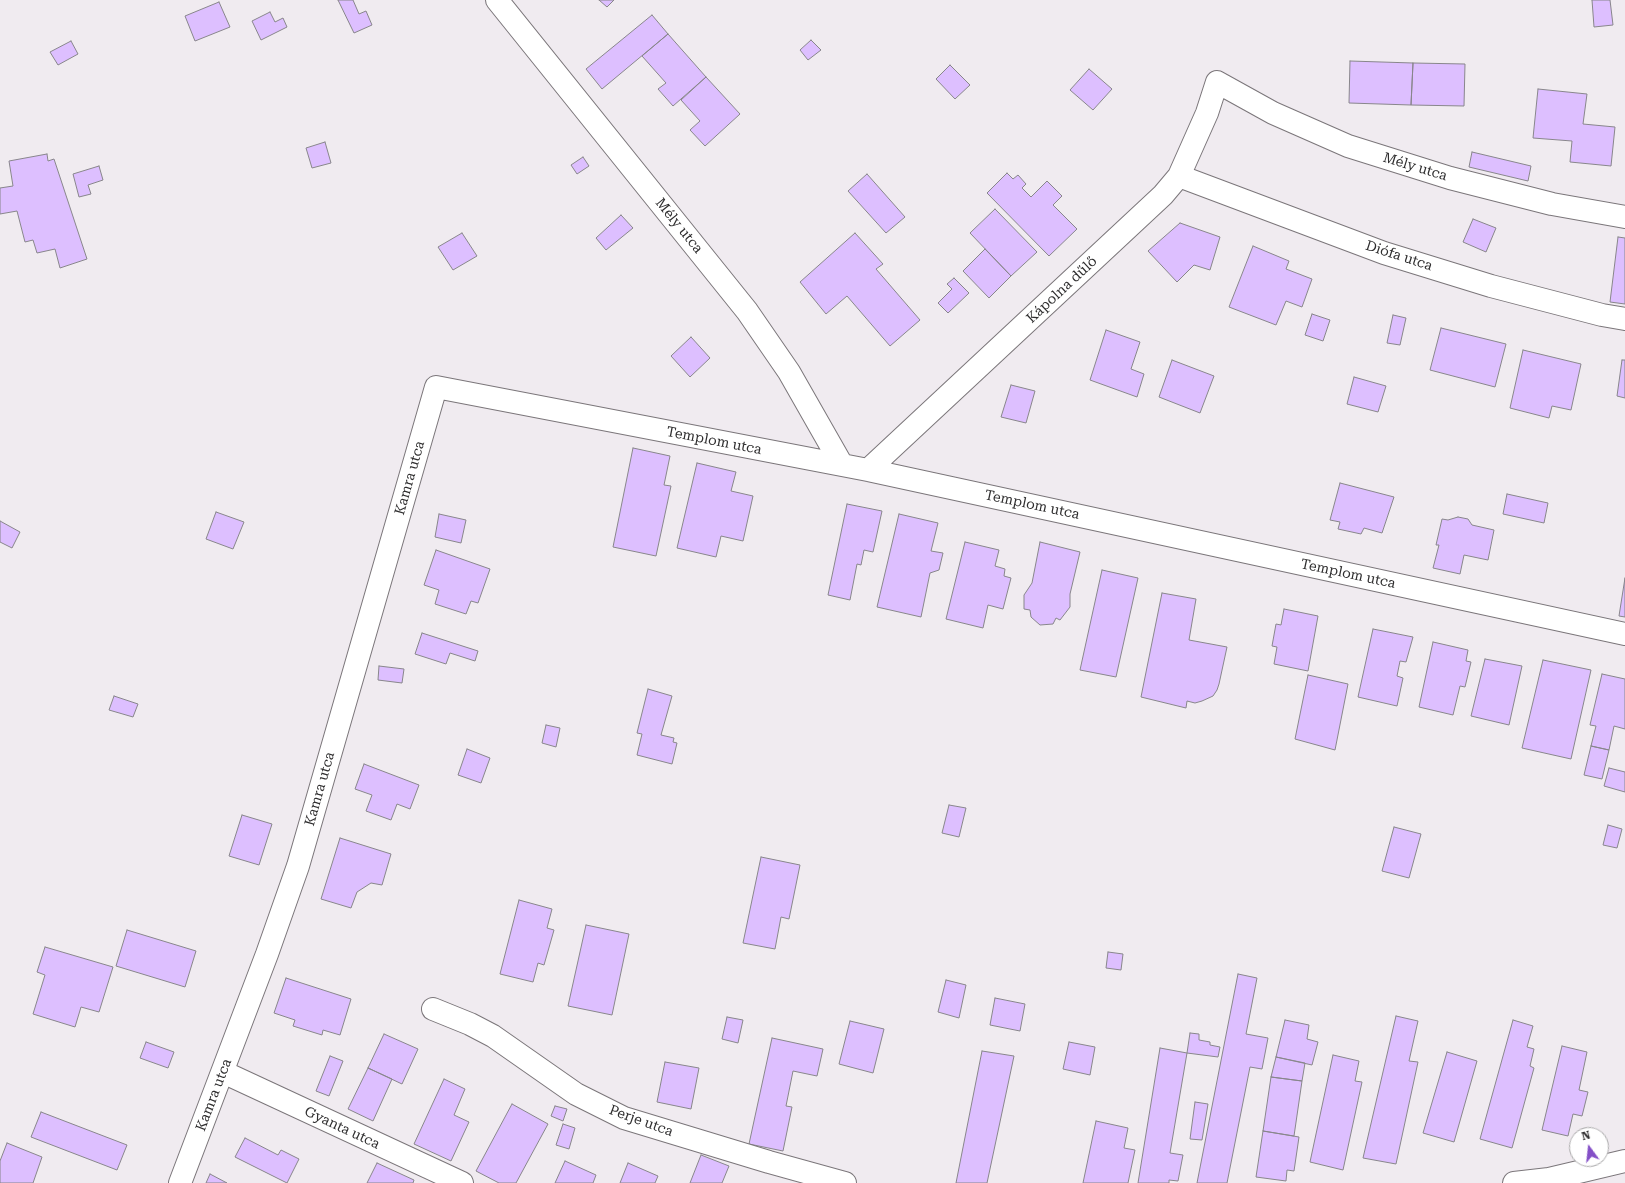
<!DOCTYPE html>
<html>
<head>
<meta charset="utf-8">
<style>
  body { margin:0 }
  #map { position:relative; width:1625px; height:1183px; overflow:hidden; background:#f0ebf0; font-family:"Roboto Serif",serif }
  canvas { display:block }
  .north { position:absolute; left:1569px; top:1127px; width:40px; height:40px; box-sizing:border-box; background:#fff; border:1px solid #acabac; border-radius:50%; rotate:345deg; font-size:11px; font-weight:700; line-height:16px; text-align:center; color:#2f2e2f }
  .north::after { content:''; display:block; margin:auto; width:14px; height:18px; background:#844fc7; clip-path:polygon(50% 0,100% 100%,50% 72%,0 100%) }
</style>
</head>
<body>
<div id="map">
<canvas width="1625" height="1183"></canvas>
<div class="north">N</div>
</div>
<script>
const context = document.querySelector('canvas').getContext('2d');
context.lineJoin = 'round';
function paint(path, color) {
  context.fillStyle = color;
  context.fill(path, 'evenodd');
}
function shape(rows) {
  const path = new Path2D();
  for (const r of rows) {
    path.moveTo(r[0], r[1]);
    for (let i = 2; i < r.length; i += 2) path.lineTo(r[i], r[i + 1]);
  }
  return path;
}
function stroke(path, color, width, dash) {
  context.strokeStyle = color;
  context.lineWidth = width;
  context.lineCap = dash ? 'butt' : 'round';
  context.setLineDash(dash || []);
  context.stroke(path);
}
function write(font, color, halo, rows, align = 'center') {
  context.font = font + ' "Roboto Serif",serif';
  context.lineWidth = 4;
  context.setLineDash([]);
  context.textBaseline = 'middle';
  context.strokeStyle = halo;
  context.fillStyle = color;
  for (const [text, x, y, turn = 0] of rows) {
    context.save();
    context.translate(x, y);
    context.rotate((+turn || 0) * Math.PI / 180);
    context.textAlign = isNaN(turn) ? turn : align;
    if (halo) context.strokeText(text, 0, 0);
    context.fillText(text, 0, 0);
    context.restore();
  }
}
const building = shape([
  [338,0,353,0,359,14,366,11,372,25,354,33,338,0],
  [599,0,614,0,607,7,599,0],
  [1592,0,1610,0,1613,25,1594,27,1592,0],
  [219,2,230,27,195,41,185,16,219,2],
  [270,12,275,22,283,18,287,27,261,40,252,21,270,12],
  [652,15,668,34,602,89,586,69,652,15],
  [668,34,706,77,673,106,658,89,666,83,642,56,668,34],
  [811,40,821,50,808,60,800,50,811,40],
  [71,41,78,54,58,65,50,52,71,41],
  [1350,61,1413,63,1411,105,1349,103,1350,61],
  [1413,63,1465,64,1464,106,1411,105,1413,63],
  [950,65,970,85,955,99,936,79,950,65],
  [1089,69,1112,89,1093,110,1070,90,1089,69],
  [706,77,740,114,705,146,690,130,700,121,681,100,706,77],
  [1538,89,1587,94,1583,124,1615,127,1611,166,1570,162,1572,141,1533,138,1538,89],
  [325,142,331,163,312,168,306,148,325,142],
  [1472,152,1531,166,1528,181,1469,167,1472,152],
  [47,154,48,161,54,159,87,259,60,268,55,249,37,253,33,240,25,242,17,211,0,214,0,188,13,186,9,161,47,154],
  [583,157,589,166,577,174,571,165,583,157],
  [99,166,103,180,88,185,91,194,79,197,73,174,99,166],
  [1007,173,1013,179,1018,175,1026,184,1022,188,1031,197,1047,181,1062,196,1053,205,1077,229,1049,256,987,193,1007,173],
  [867,174,905,217,886,233,848,191,867,174],
  [995,209,1037,252,1011,276,970,233,995,209],
  [621,215,633,228,606,250,596,238,621,215],
  [1473,219,1496,228,1486,252,1463,242,1473,219],
  [1180,223,1220,237,1210,270,1194,265,1177,282,1148,251,1180,223],
  [462,233,477,256,453,270,438,247,462,233],
  [855,233,883,264,876,269,920,320,890,346,847,296,826,314,800,282,855,233],
  [1618,237,1625,238,1625,304,1610,302,1618,237],
  [1253,246,1289,261,1286,269,1312,279,1302,307,1286,301,1276,325,1229,307,1253,246],
  [985,249,1011,276,989,298,963,271,985,249],
  [954,278,969,293,948,313,938,303,952,289,947,284,954,278],
  [1312,314,1330,320,1323,341,1305,335,1312,314],
  [1393,315,1406,318,1400,345,1387,343,1393,315],
  [1441,328,1506,344,1495,387,1430,370,1441,328],
  [1106,330,1140,342,1131,369,1144,374,1137,397,1090,380,1106,330],
  [691,337,710,358,690,377,671,356,691,337],
  [1523,350,1581,364,1571,410,1552,406,1549,418,1510,408,1523,350],
  [1172,360,1214,376,1200,413,1159,397,1172,360],
  [1622,360,1625,360,1625,398,1617,396,1622,360],
  [1354,377,1386,386,1378,412,1347,404,1354,377],
  [1011,385,1035,391,1026,423,1001,417,1011,385],
  [633,448,670,456,664,485,671,486,656,556,613,547,633,448],
  [697,463,736,472,731,491,753,496,743,541,721,536,716,557,677,548,697,463],
  [1340,483,1394,497,1382,533,1364,528,1361,534,1338,529,1340,522,1330,520,1340,483],
  [1507,494,1548,503,1544,523,1503,514,1507,494],
  [847,504,882,511,873,552,864,550,861,565,857,564,850,600,828,595,847,504],
  [216,512,244,522,233,549,206,539,216,512],
  [439,514,466,520,461,543,435,537,439,514],
  [899,514,938,523,931,551,943,553,939,570,930,573,921,617,877,607,899,514],
  [1458,517,1468,519,1472,525,1494,530,1488,560,1464,555,1460,574,1433,568,1439,545,1436,545,1442,519,1448,520,1458,517],
  [0,521,20,532,12,548,0,542,0,521],
  [965,542,999,550,995,566,1005,569,1004,576,1011,578,1003,609,988,605,983,628,946,619,965,542],
  [1040,542,1080,552,1070,594,1070,607,1060,620,1056,618,1053,624,1040,625,1031,617,1030,610,1024,609,1024,595,1032,583,1040,542],
  [436,550,490,569,478,603,471,601,466,614,435,604,439,590,424,585,436,550],
  [1102,570,1138,578,1116,677,1080,670,1102,570],
  [1625,578,1625,617,1619,616,1625,578],
  [1162,593,1196,599,1189,640,1227,647,1219,684,1217,690,1213,696,1202,701,1195,703,1187,701,1186,708,1141,697,1162,593],
  [1284,609,1318,616,1308,671,1274,664,1277,647,1272,646,1276,624,1281,625,1284,609],
  [1373,629,1413,637,1406,662,1400,661,1397,676,1403,678,1397,706,1358,697,1373,629],
  [422,633,478,651,475,661,450,653,446,664,415,654,422,633],
  [1433,642,1468,650,1466,661,1471,662,1465,687,1460,686,1453,715,1419,707,1433,642],
  [1485,659,1522,666,1509,725,1471,716,1485,659],
  [1543,660,1591,670,1571,759,1522,748,1543,660],
  [379,666,404,669,402,683,378,680,379,666],
  [1602,674,1625,679,1625,729,1614,726,1609,750,1591,746,1596,726,1590,725,1602,674],
  [1308,675,1348,684,1335,750,1295,739,1308,675],
  [648,689,672,696,661,735,674,738,673,742,677,743,672,764,637,755,642,734,637,733,648,689],
  [114,696,138,704,133,717,109,710,114,696],
  [546,725,560,728,556,747,542,743,546,725],
  [1591,746,1609,750,1602,779,1584,775,1591,746],
  [467,749,490,758,481,783,458,775,467,749],
  [364,764,419,785,410,809,397,804,391,820,366,811,372,795,355,789,364,764],
  [1609,768,1625,772,1625,792,1604,786,1609,768],
  [949,805,966,808,959,837,942,833,949,805],
  [242,815,272,824,259,865,229,856,242,815],
  [1608,825,1622,829,1617,848,1603,845,1608,825],
  [1394,827,1421,834,1409,878,1382,871,1394,827],
  [340,838,391,854,382,885,371,883,357,892,351,908,321,899,340,838],
  [761,857,800,865,789,919,781,917,775,949,743,943,761,857],
  [519,900,552,909,547,928,554,930,544,965,538,963,533,982,500,974,519,900],
  [586,925,629,934,612,1015,568,1006,586,925],
  [127,930,196,951,185,987,116,966,127,930],
  [45,947,113,967,99,1012,81,1007,75,1027,33,1014,45,975,37,972,45,947],
  [1108,952,1123,954,1121,970,1106,968,1108,952],
  [1238,974,1257,978,1246,1034,1268,1038,1262,1069,1250,1067,1227,1183,1197,1183,1238,974],
  [286,978,351,999,340,1035,323,1030,322,1035,293,1026,295,1020,274,1013,286,978],
  [946,980,966,985,959,1018,938,1012,946,980],
  [995,998,1025,1004,1020,1031,990,1025,995,998],
  [1396,1016,1418,1021,1409,1061,1418,1062,1396,1164,1363,1158,1396,1016],
  [727,1017,743,1020,738,1043,722,1039,727,1017],
  [1285,1020,1309,1025,1307,1039,1318,1042,1312,1065,1276,1057,1285,1020],
  [1513,1020,1533,1026,1527,1047,1534,1049,1530,1066,1534,1068,1512,1148,1480,1139,1513,1020],
  [850,1021,884,1029,873,1073,839,1064,850,1021],
  [1190,1033,1199,1034,1199,1040,1210,1042,1210,1045,1220,1047,1218,1057,1187,1053,1190,1033],
  [384,1034,418,1049,402,1084,368,1068,384,1034],
  [772,1038,823,1049,817,1076,793,1071,786,1106,792,1107,783,1151,749,1144,772,1038],
  [146,1042,174,1052,168,1068,140,1058,146,1042],
  [1069,1042,1095,1047,1090,1075,1063,1069,1069,1042],
  [1562,1046,1587,1052,1579,1090,1588,1092,1582,1116,1573,1114,1568,1136,1542,1130,1562,1046],
  [1160,1048,1187,1053,1170,1153,1183,1155,1178,1181,1169,1180,1169,1183,1138,1183,1160,1048],
  [982,1051,1014,1056,987,1183,956,1183,982,1051],
  [1447,1052,1477,1061,1454,1142,1423,1133,1447,1052],
  [1333,1055,1359,1061,1355,1081,1362,1082,1343,1170,1310,1162,1333,1055],
  [330,1056,343,1061,329,1096,316,1091,330,1056],
  [1276,1057,1305,1063,1302,1081,1271,1077,1276,1057],
  [665,1062,699,1068,691,1109,657,1102,665,1062],
  [368,1068,392,1079,373,1121,348,1109,368,1068],
  [1271,1077,1302,1081,1294,1136,1263,1131,1271,1077],
  [444,1079,465,1089,454,1115,469,1122,451,1161,414,1144,444,1079],
  [1195,1102,1208,1104,1202,1140,1190,1139,1195,1102],
  [512,1104,548,1124,516,1183,499,1183,476,1171,512,1104],
  [555,1106,567,1109,563,1121,551,1116,555,1106],
  [41,1112,127,1145,117,1170,31,1137,41,1112],
  [1096,1121,1128,1128,1124,1148,1135,1150,1128,1183,1083,1183,1096,1121],
  [563,1124,575,1128,569,1149,556,1145,563,1124],
  [1263,1131,1299,1137,1294,1171,1287,1170,1286,1181,1256,1177,1263,1131],
  [245,1138,278,1155,281,1150,299,1159,287,1183,235,1157,245,1138],
  [7,1143,42,1157,33,1183,0,1183,0,1161,7,1143],
  [701,1155,729,1166,722,1183,690,1183,701,1155],
  [565,1161,596,1175,593,1183,555,1183,565,1161],
  [377,1163,414,1180,413,1183,367,1183,377,1163],
  [628,1163,658,1176,655,1183,620,1183,628,1163],
  [210,1174,227,1183,206,1183,210,1174]
]);
paint(building, '#ddbfff');
stroke(building, '#88868b', 1);
const minor = shape([
  [497,0,747,311,789,372,842,465],
  [1179,176,1384,253,1491,286,1602,315,1625,319],
  [868,470,1163,195,1179,176,1207,113,1217,82,1273,113,1348,146,1450,178,1552,204,1625,217],
  [433,1009,470,1024,493,1036,576,1094,624,1118,769,1162,845,1183],
  [223,1072,462,1183],
  [180,1183,267,954,298,866,436,387,868,470,1625,634],
  [1514,1183,1549,1179,1625,1161]
]);
stroke(minor, '#7b767a', 24);
stroke(minor, '#fff', 22);
write('14px', '#2f2e2f', '#fff', [
  ["Mély utca",1415,167,17],
  ["Mély utca",679,226,51],
  ["Diófa utca",1399,256,18],
  ["Kápolna dűlő",1062,290,-43],
  ["Templom utca",714,441,11],
  ["Kamra utca",410,478,-74],
  ["Templom utca",1032,505,12],
  ["Templom utca",1348,574,12],
  ["Kamra utca",320,789,-74],
  ["Kamra utca",214,1095,-69],
  ["Perje utca",641,1121,20],
  ["Gyanta utca",342,1128,25]
]);
</script>
</body>
</html>
